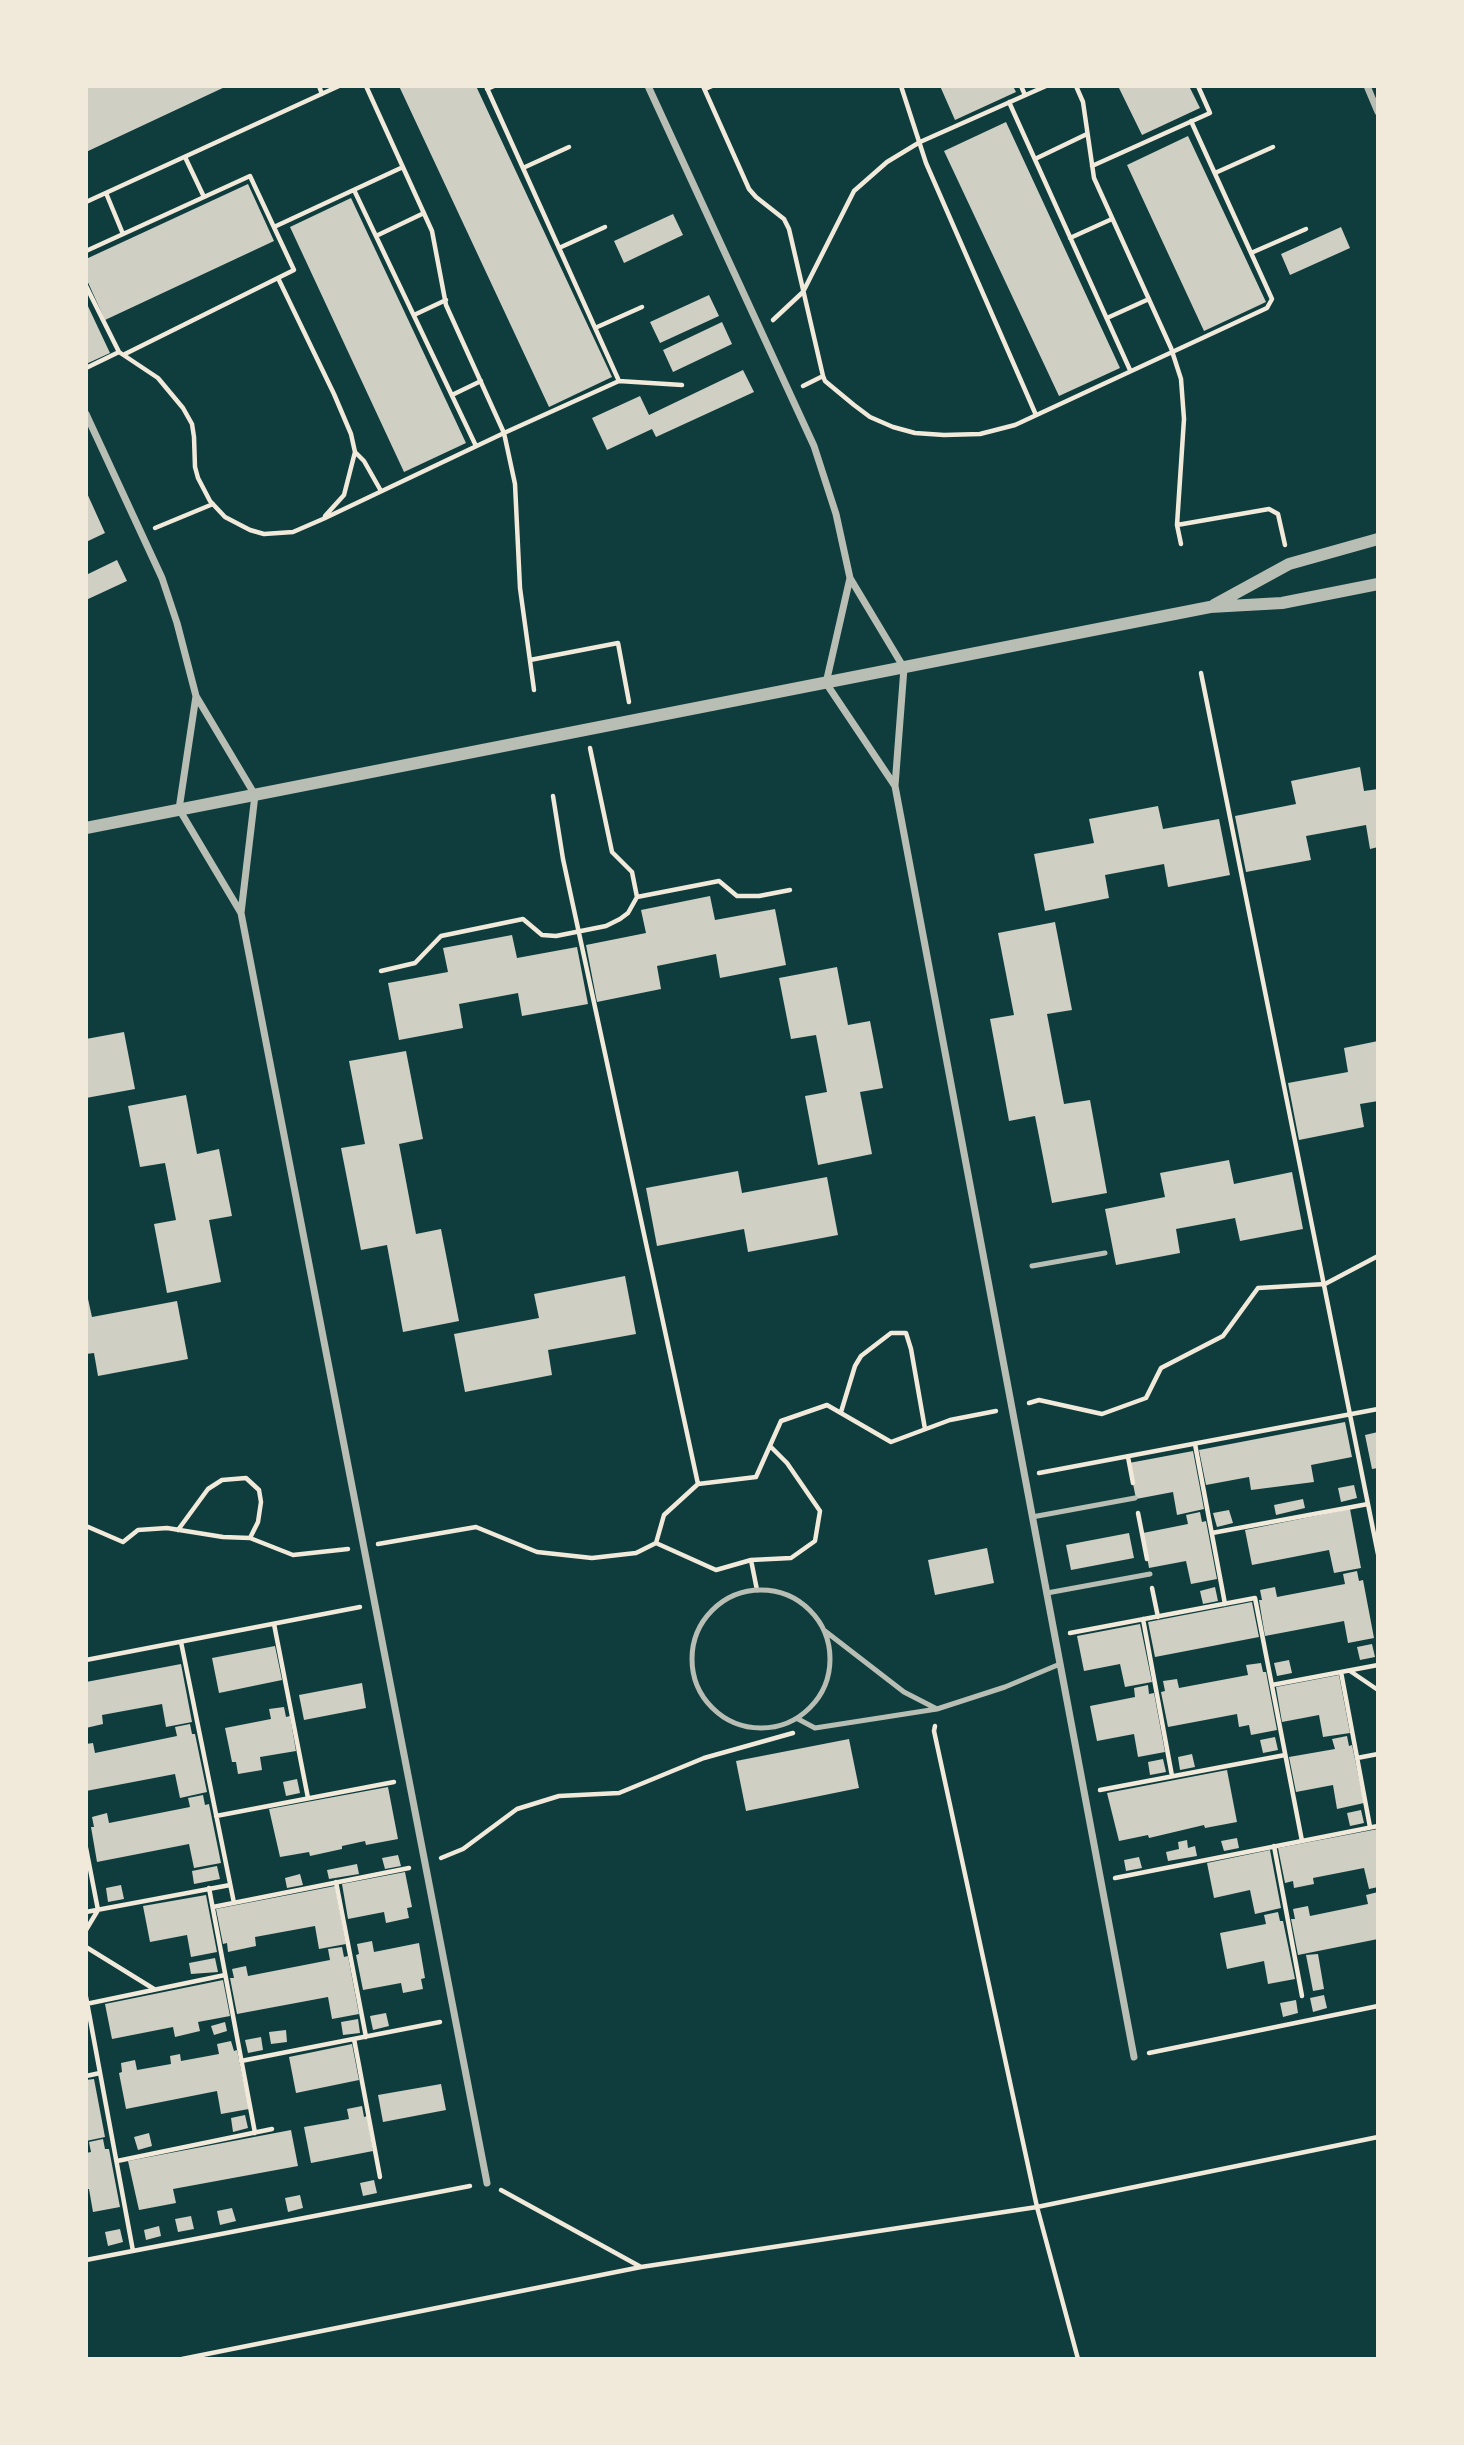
<!DOCTYPE html>
<html>
<head>
<meta charset="utf-8">
<style>
  body { margin:0 }
  #map { position:relative; width:1464px; height:2445px; overflow:hidden; background:#0f3d3e; font-family:Barlow,sans-serif }
  canvas { display:block }
  .frame { position:absolute; inset:0; border:88px solid #f1e9da; pointer-events:none }
</style>
</head>
<body>
<div id="map">
<canvas width="1464" height="2445"></canvas>
<div class="frame"></div>
</div>
<script>
const context = document.querySelector('canvas').getContext('2d');
context.lineJoin = 'round';
function paint(path, color) {
  context.fillStyle = color;
  context.fill(path, 'evenodd');
}
function shape(rows) {
  const path = new Path2D();
  for (const r of rows) {
    if (r.length === 3) {
      path.moveTo(r[0] + r[2], r[1]);
      path.arc(r[0], r[1], r[2], 0, 2 * Math.PI);
      continue;
    }
    path.moveTo(r[0], r[1]);
    for (let i = 2; i < r.length; i += 2) path.lineTo(r[i], r[i + 1]);
  }
  return path;
}
function stroke(path, color, width, dash) {
  context.strokeStyle = color;
  context.lineWidth = width;
  context.lineCap = dash ? 'butt' : 'round';
  context.setLineDash(dash || []);
  context.stroke(path);
}
paint(shape([
  [86,86,227,86,86,152],
  [399,86,476,86,612,377,549,407],
  [940,86,1013,86,1016,92,955,120],
  [1118,86,1189,86,1200,108,1142,135],
  [1006,122,1120,368,1059,396,944,151],
  [1188,136,1266,302,1204,331,1127,165],
  [248,184,274,241,105,320,86,278,86,259],
  [351,198,466,443,404,472,290,227],
  [673,214,683,235,624,263,614,241],
  [1341,227,1350,248,1290,275,1281,254],
  [709,295,719,316,660,343,650,322],
  [86,302,110,353,86,364],
  [722,322,732,344,673,372,663,350],
  [743,370,754,392,656,437,652,429,607,450,592,418,640,396,649,415],
  [86,491,105,533,86,542],
  [117,560,127,581,86,600,86,575],
  [1360,767,1364,791,1378,789,1378,847,1370,849,1366,825,1306,836,1311,860,1246,872,1235,816,1296,804,1291,781],
  [1158,806,1163,829,1219,819,1230,875,1168,887,1164,864,1105,875,1109,898,1045,911,1034,854,1094,843,1089,819],
  [710,896,715,920,775,909,786,965,720,978,716,954,657,966,661,989,597,1002,586,945,646,933,641,910],
  [1055,922,1072,1010,1047,1014,1064,1104,1090,1100,1107,1193,1052,1203,1035,1116,1009,1121,990,1019,1014,1015,998,933],
  [512,935,517,958,577,947,588,1004,522,1016,518,993,459,1004,463,1028,399,1040,388,983,448,972,443,948],
  [837,967,848,1025,870,1021,883,1088,860,1092,872,1154,818,1165,805,1096,827,1092,816,1035,791,1039,779,978],
  [124,1032,135,1089,86,1098,86,1039],
  [1378,1041,1378,1101,1360,1104,1364,1127,1299,1140,1288,1083,1348,1072,1344,1048],
  [406,1051,423,1139,399,1144,416,1234,441,1229,459,1321,403,1332,387,1245,361,1250,341,1148,365,1144,349,1061],
  [186,1095,197,1154,219,1149,232,1216,209,1220,221,1282,167,1293,154,1224,176,1220,165,1163,140,1167,128,1106],
  [1229,1160,1234,1184,1292,1172,1303,1229,1240,1241,1235,1218,1176,1229,1180,1253,1116,1265,1105,1209,1165,1197,1160,1173],
  [738,1171,742,1193,827,1177,838,1235,748,1252,744,1229,657,1246,646,1188],
  [625,1276,636,1334,548,1350,552,1375,465,1392,454,1334,539,1318,534,1294],
  [86,1290,92,1317,177,1301,188,1359,98,1376,94,1353,86,1354],
  [1345,1422,1352,1457,1311,1465,1314,1482,1251,1490,1249,1477,1206,1485,1199,1450],
  [1378,1432,1378,1468,1372,1469,1365,1435],
  [1193,1451,1204,1509,1177,1515,1173,1492,1136,1499,1129,1463],
  [1354,1485,1357,1498,1341,1502,1338,1488],
  [1303,1499,1305,1508,1276,1515,1274,1505],
  [1350,1509,1361,1568,1334,1573,1329,1550,1252,1565,1245,1530],
  [1229,1510,1233,1523,1217,1527,1213,1513],
  [1200,1512,1202,1522,1206,1521,1217,1579,1191,1584,1186,1561,1149,1568,1143,1533,1188,1524,1186,1515],
  [1129,1533,1134,1558,1071,1570,1066,1545],
  [987,1548,994,1583,935,1595,928,1560],
  [1357,1571,1359,1581,1363,1580,1374,1638,1348,1643,1344,1621,1265,1636,1259,1600,1262,1600,1260,1590,1275,1587,1277,1597,1345,1584,1343,1574],
  [1215,1587,1218,1601,1203,1604,1200,1591],
  [1252,1602,1259,1637,1155,1657,1148,1622],
  [1140,1624,1152,1682,1125,1687,1120,1664,1084,1671,1077,1636],
  [1372,1644,1375,1657,1360,1660,1357,1647],
  [275,1646,282,1680,219,1693,212,1658],
  [1289,1660,1292,1673,1277,1676,1274,1663],
  [1261,1663,1263,1672,1266,1672,1277,1730,1251,1735,1249,1725,1239,1727,1237,1714,1168,1727,1161,1692,1165,1691,1163,1681,1177,1679,1179,1688,1248,1675,1246,1665],
  [181,1664,192,1722,166,1727,162,1704,102,1715,103,1724,86,1728,86,1682],
  [1339,1675,1350,1733,1323,1737,1319,1715,1282,1722,1276,1687],
  [362,1683,366,1708,304,1720,299,1695],
  [1148,1685,1149,1694,1154,1693,1165,1752,1138,1757,1134,1734,1097,1741,1090,1706,1135,1697,1134,1688],
  [284,1707,286,1717,290,1716,296,1751,260,1757,262,1770,238,1774,236,1762,232,1762,225,1728,271,1719,269,1709],
  [190,1724,192,1734,195,1734,207,1792,180,1798,175,1774,86,1791,86,1744,93,1743,95,1753,177,1736,175,1727],
  [1347,1736,1349,1746,1352,1745,1364,1803,1337,1809,1333,1785,1296,1792,1289,1757,1335,1749,1332,1739],
  [1275,1737,1278,1750,1263,1753,1260,1740],
  [849,1739,859,1788,746,1811,736,1761],
  [1192,1754,1195,1767,1180,1770,1178,1757],
  [1163,1759,1166,1772,1150,1775,1148,1762],
  [1227,1770,1237,1822,1205,1828,1204,1825,1149,1838,1148,1835,1119,1841,1107,1793],
  [297,1779,300,1793,286,1796,283,1782],
  [388,1787,398,1839,366,1845,365,1841,342,1846,342,1849,310,1856,309,1852,280,1857,269,1809],
  [203,1795,205,1805,209,1804,221,1863,194,1868,189,1844,97,1862,91,1827,94,1827,92,1817,107,1813,109,1823,190,1807,188,1798],
  [1361,1810,1364,1823,1350,1826,1347,1813],
  [1378,1829,1378,1887,1369,1889,1364,1868,1313,1878,1314,1884,1294,1888,1293,1881,1285,1883,1278,1848],
  [1237,1838,1239,1848,1224,1851,1221,1841],
  [1187,1840,1188,1848,1195,1846,1197,1856,1168,1861,1166,1852,1179,1849,1178,1842],
  [1270,1850,1281,1908,1255,1914,1250,1890,1214,1898,1207,1863],
  [398,1855,401,1866,385,1869,382,1858],
  [1139,1857,1142,1868,1126,1871,1124,1860],
  [357,1864,359,1874,329,1879,327,1870],
  [217,1866,220,1879,194,1884,192,1871],
  [405,1872,412,1907,407,1908,409,1918,386,1923,384,1912,348,1919,342,1884],
  [300,1874,303,1885,287,1888,285,1878],
  [121,1885,124,1899,108,1902,106,1888],
  [335,1886,346,1944,319,1949,315,1926,255,1937,256,1946,228,1952,227,1943,223,1944,216,1909],
  [1378,1892,1378,1939,1298,1955,1291,1919,1295,1919,1293,1909,1308,1906,1310,1916,1368,1904,1366,1895],
  [206,1895,217,1952,191,1957,187,1935,150,1942,143,1906],
  [1278,1912,1280,1921,1283,1921,1295,1979,1268,1984,1264,1961,1227,1969,1220,1933,1266,1924,1264,1915],
  [372,1941,374,1952,419,1943,425,1978,421,1979,423,1989,403,1993,401,1983,363,1990,356,1955,359,1954,357,1944],
  [342,1947,344,1957,348,1956,359,2014,332,2019,328,1997,237,2014,230,1978,234,1978,232,1969,246,1966,248,1976,330,1960,328,1949],
  [1318,1954,1324,1989,1313,1991,1306,1955],
  [215,1958,218,1972,191,1974,189,1963],
  [223,1980,230,2016,198,2022,200,2031,175,2037,173,2027,112,2039,105,2004],
  [1324,1995,1327,2008,1313,2012,1310,1998],
  [1296,2000,1298,2013,1283,2017,1280,2003],
  [386,2013,389,2026,373,2030,370,2016],
  [358,2019,360,2033,343,2035,341,2022],
  [225,2022,227,2031,214,2035,211,2026],
  [286,2030,287,2042,271,2044,269,2032],
  [261,2037,263,2050,248,2053,245,2040],
  [231,2041,234,2051,237,2050,249,2109,221,2114,217,2091,126,2109,119,2073,122,2072,121,2063,135,2060,137,2070,171,2064,170,2056,180,2054,181,2061,219,2054,217,2044],
  [352,2044,359,2080,296,2093,289,2057],
  [94,2079,105,2137,86,2141,86,2080],
  [441,2084,446,2110,383,2122,378,2095],
  [362,2106,364,2117,367,2116,373,2151,311,2163,304,2127,349,2119,347,2109],
  [245,2115,248,2128,233,2132,231,2118],
  [291,2130,298,2166,173,2189,176,2203,139,2210,128,2161],
  [149,2133,152,2146,138,2150,134,2137],
  [103,2139,105,2149,109,2149,120,2207,93,2212,89,2189,86,2189,86,2153,91,2152,89,2142],
  [374,2180,377,2193,363,2196,360,2183],
  [300,2195,303,2208,288,2212,285,2198],
  [232,2208,236,2221,220,2225,217,2211],
  [191,2216,194,2229,178,2232,175,2219],
  [159,2226,161,2236,146,2240,144,2230],
  [120,2229,123,2242,108,2246,105,2232]
]), '#cfcfc3');
stroke(shape([
  [319,86,322,94],
  [366,86,432,231,446,305,504,433,515,484,520,588,534,690],
  [486,86,619,381],
  [703,86,749,189,756,197,784,219,789,229,823,376],
  [901,86,926,163,1036,415],
  [1021,86,1025,95],
  [1076,86,1083,102,1094,178,1171,348,1181,379,1184,419,1177,525,1181,544],
  [487,89,494,86],
  [705,89,712,86],
  [1009,102,1130,370],
  [185,157,204,197],
  [1035,159,1087,134],
  [1092,166,1210,113,1198,86],
  [523,168,569,147],
  [1215,173,1273,147],
  [354,190,476,446],
  [106,193,123,234],
  [86,202,339,86],
  [274,227,403,167],
  [376,236,424,213],
  [1070,238,1112,219],
  [559,248,605,227],
  [86,251,250,176,294,270,125,354],
  [1251,253,1306,229],
  [278,278,334,394,351,434,355,452,344,495,325,516],
  [86,286,119,352,158,378,183,408,192,424,194,437,195,467,198,478,210,501,225,517,250,530,264,534,293,532,323,519,504,433,619,381,682,385],
  [414,315,446,300],
  [1107,318,1149,299],
  [773,320,803,292,854,191,887,162,920,142,1046,86],
  [595,328,642,307],
  [86,368,119,352],
  [803,386,823,376,825,381,854,405,870,417,893,427,915,433,944,435,980,434,1015,425,1267,308,1272,299,1191,121],
  [452,395,481,381],
  [356,453,364,461,381,491],
  [1177,525,1269,509,1278,514,1285,545],
  [155,528,213,504],
  [530,660,618,643,629,702],
  [1201,673,1378,1554],
  [590,748,612,852,632,872,637,897],
  [553,796,563,859,698,1484],
  [381,971,415,963,441,936,523,919,542,935,556,936,606,926,620,919,628,913,637,897,719,881,737,896,759,896,790,890],
  [1029,1403,1039,1400,1102,1414,1146,1398,1161,1368,1223,1336,1258,1288,1325,1284,1378,1256],
  [841,1412,855,1366,861,1356,891,1333,906,1333,911,1349,925,1429],
  [1195,1444,1225,1604],
  [1128,1457,1133,1483],
  [1039,1473,1378,1409],
  [1138,1513,1147,1559],
  [86,1526,123,1542,138,1530,167,1528,223,1537,250,1538,293,1555,348,1549],
  [178,1530,208,1489,222,1480,246,1478,259,1490,261,1502,258,1522,250,1538],
  [1212,1533,1368,1504],
  [656,1543,716,1570,751,1560,791,1558,815,1541,820,1511,787,1463,771,1447],
  [378,1544,476,1527,537,1552,592,1558,636,1553,656,1543,664,1515,698,1484,756,1477,781,1421,827,1405,891,1442,950,1420,996,1411],
  [751,1560,757,1590],
  [1152,1588,1158,1617],
  [1143,1619,1172,1776],
  [274,1624,308,1798],
  [1070,1633,1255,1598,1302,1841],
  [181,1642,234,1903],
  [86,1660,360,1607],
  [1350,1671,1378,1690],
  [1341,1672,1370,1827],
  [1272,1685,1378,1665],
  [935,1726,934,1731,1037,2207,1078,2359],
  [1357,1758,1378,1754],
  [1100,1790,1285,1755],
  [216,1816,394,1782],
  [1274,1846,1302,1996],
  [86,1848,98,1910,86,1930],
  [441,1858,463,1849,517,1809,559,1796,619,1793,704,1758,793,1733],
  [1115,1878,1378,1826],
  [336,1882,366,2037],
  [209,1888,255,2133],
  [213,1907,409,1868],
  [86,1912,230,1885],
  [86,1947,154,1989],
  [86,1997,133,2251],
  [86,2004,225,1975],
  [354,2039,380,2177],
  [1149,2053,1378,2006],
  [241,2061,440,2022],
  [86,2076,100,2073],
  [117,2161,272,2129],
  [501,2190,641,2267],
  [86,2260,470,2186],
  [182,2359,641,2267,1037,2207,1378,2137]
]), '#f1e9da', 4.5);
stroke(shape([
  [1032,1266,1105,1253],
  [1032,1517,1135,1498],
  [761,1659,69],
  [1047,1593,1150,1574],
  [825,1631,904,1692,937,1709],
  [798,1719,815,1728,937,1709,1005,1687,1060,1664]
]), '#b8beb3', 5);
stroke(shape([
  [648,86,814,446,836,514,850,578],
  [1367,86,1378,112],
  [86,414,162,578,177,623,196,696,255,795,241,913,179,809,196,696],
  [850,578,904,668,895,786,826,683,850,578],
  [895,786,1134,2057],
  [241,913,487,2183]
]), '#b8beb3', 7);
stroke(shape([
  [1214,605,1289,564,1378,539],
  [86,828,1210,607,1282,603,1378,584]
]), '#b8beb3', 12);
</script>
</body>
</html>
